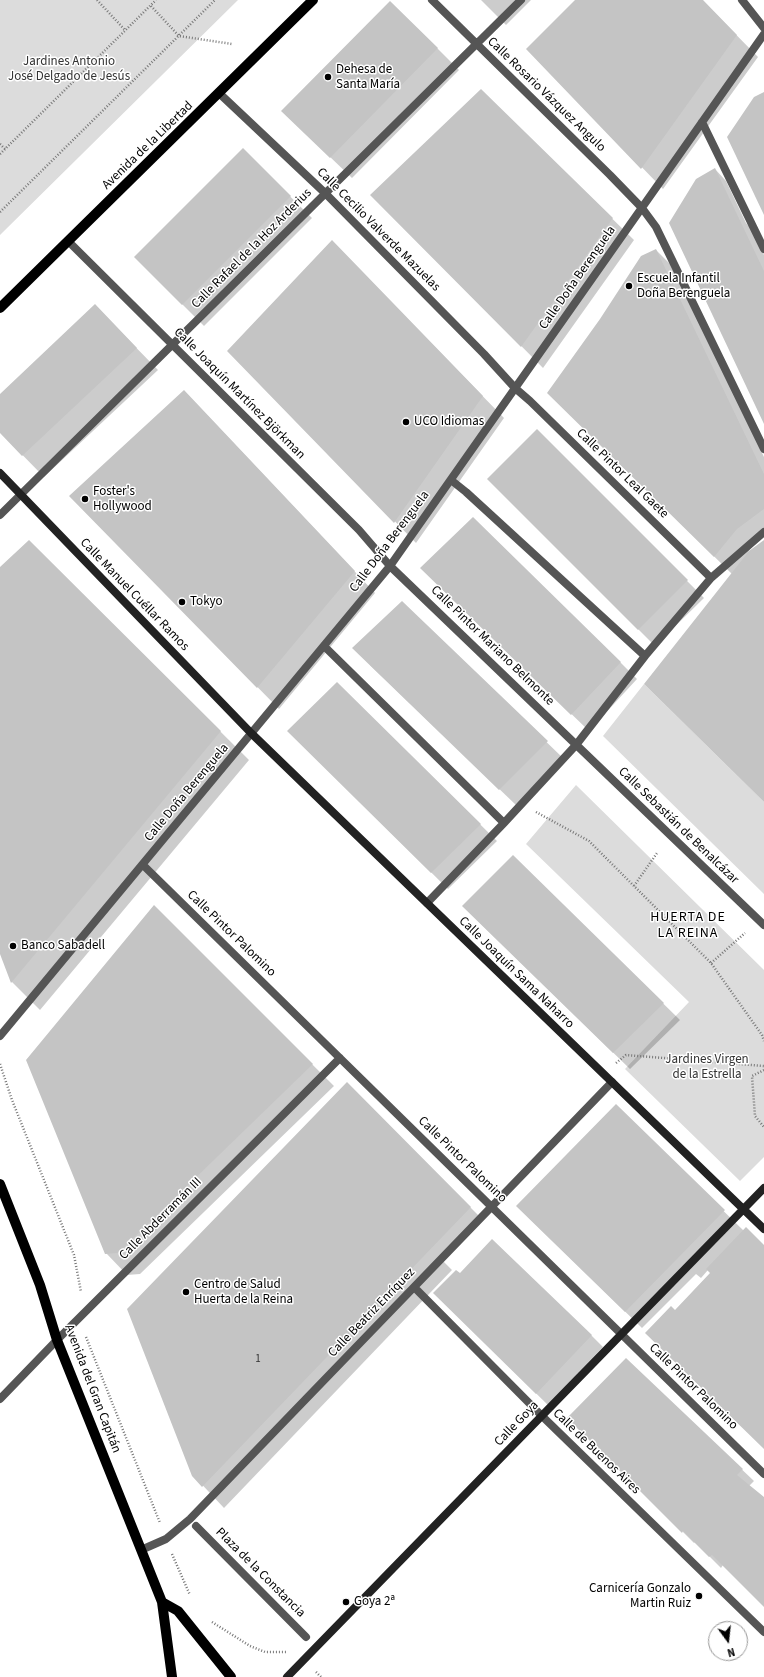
<!DOCTYPE html>
<html>
<head>
<meta charset="utf-8">
<style>
  body { margin:0 }
  #map { position:relative; width:764px; height:1677px; overflow:hidden; background:#fff; font-family:"Source Sans 3",sans-serif }
  canvas { display:block }
  .north { position:absolute; left:708px; top:1621px; width:40px; height:40px; box-sizing:border-box; background:#fff; border:1px solid #999; border-radius:50%; rotate:165deg; font-size:11px; font-weight:700; line-height:16px; text-align:center; color:#000 }
  .north::after { content:''; display:block; margin:auto; width:14px; height:18px; background:#000; clip-path:polygon(50% 0,100% 100%,50% 72%,0 100%) }
</style>
</head>
<body>
<div id="map">
<canvas width="764" height="1677"></canvas>
<div class="north">N</div>
</div>
<script>
const context = document.querySelector('canvas').getContext('2d');
context.lineJoin = 'round';
function paint(path, color) {
  context.fillStyle = color;
  context.fill(path, 'evenodd');
}
function shape(rows) {
  const path = new Path2D();
  for (const r of rows) {
    path.moveTo(r[0], r[1]);
    for (let i = 2; i < r.length; i += 2) path.lineTo(r[i], r[i + 1]);
  }
  return path;
}
function stroke(path, color, width, dash) {
  context.strokeStyle = color;
  context.lineWidth = width;
  context.lineCap = dash ? 'butt' : 'round';
  context.setLineDash(dash || []);
  context.stroke(path);
}
function write(font, color, halo, rows, align = 'center') {
  context.font = font + ' "Source Sans 3",sans-serif';
  context.lineWidth = 3;
  context.setLineDash([]);
  context.textBaseline = 'middle';
  context.strokeStyle = halo;
  context.fillStyle = color;
  for (const [text, x, y, turn = 0] of rows) {
    context.save();
    context.translate(x, y);
    context.rotate((+turn || 0) * Math.PI / 180);
    context.textAlign = isNaN(turn) ? turn : align;
    if (halo) context.strokeText(text, 0, 0);
    context.fillText(text, 0, 0);
    context.restore();
  }
}
paint(shape([
  [0,0,238,0,0,235],
  [644,684,764,802,764,894,603,736],
  [576,785,764,970,764,1157,740,1181,625,1069,689,1002,526,844]
]), '#dcdcdc');
paint(shape([
  [481,0,531,0,506,25],
  [577,0,702,0,758,57,663,189,527,49],
  [437,48,459,70,352,178,304,132],
  [481,90,634,240,543,368,372,195],
  [243,150,312,218,204,326,135,257],
  [715,169,726,181,746,223,752,229,764,255,764,421],
  [656,250,673,267,764,457,764,529,749,540,753,546,748,552,764,541,764,801,732,574,548,393],
  [353,263,504,418,416,543,229,351],
  [116,327,158,370,44,477,0,432,0,395],
  [205,413,375,593,279,709,70,496],
  [537,430,704,598,655,646,488,479],
  [29,541,249,760,40,1010,12,982,0,952,0,569],
  [438,585,620,662,637,679,589,731],
  [402,602,564,759,517,806,370,665],
  [337,683,497,841,448,889,288,731],
  [513,856,680,1020,630,1069,480,923],
  [154,907,334,1086,140,1274,127,1275,106,1253],
  [347,1084,482,1219,442,1260,452,1270,224,1508,193,1475],
  [616,1106,744,1231,764,1246,764,1448,711,1273,708,1270,701,1278,696,1274,642,1328,529,1218],
  [434,1293,479,1293,591,1335,603,1347,577,1374,582,1379,553,1410],
  [626,1359,754,1481,749,1486,764,1498,764,1606,723,1565,721,1568,695,1542,694,1543,569,1418]
]), '#0003');
paint(shape([
  [575,0,703,0,737,35,641,169,526,49],
  [390,1,438,48,330,158,281,111],
  [481,89,613,218,521,347,370,195],
  [764,92,764,215,727,137,754,97],
  [243,148,291,196,182,305,134,257],
  [715,168,764,271,764,424,669,223,696,179],
  [332,240,483,396,394,523,227,351],
  [656,249,764,474,764,509,737,529,714,557,547,393,600,319,641,256],
  [95,304,137,348,22,456,0,433,0,394],
  [184,390,355,571,257,688,69,496],
  [537,429,688,580,638,630,487,479],
  [473,517,621,662,571,715,420,568],
  [29,540,221,731,11,983,0,954,0,567],
  [764,540,764,802,644,684,749,551],
  [402,601,548,741,499,790,352,648],
  [337,682,481,824,431,873,287,731],
  [513,855,664,1003,613,1053,462,906],
  [154,905,313,1064,118,1253,105,1254,26,1060],
  [347,1082,471,1207,202,1487,192,1476,127,1309],
  [616,1104,725,1210,625,1312,516,1206],
  [746,1227,764,1245,764,1449,645,1333,671,1306,675,1310,710,1273,706,1269],
  [492,1239,592,1335,536,1394,433,1293,456,1270,460,1273],
  [626,1358,743,1469,737,1475,764,1497,764,1607,712,1555,709,1557,683,1531,682,1533,567,1418]
]), '#c4c4c4');
stroke(shape([
  [97,0,125,30],
  [151,6,179,36,232,44],
  [0,144,5,149],
  [0,154,156,0],
  [0,212,215,0],
  [536,812,589,841,711,963,762,1035,764,1041],
  [634,886,657,853],
  [711,963,745,933],
  [616,1063,626,1055,764,1066],
  [0,1064,12,1100,74,1255,81,1292],
  [764,1070,752,1076,755,1116,764,1127],
  [86,1337,160,1523],
  [172,1554,190,1595],
  [212,1622,250,1646,265,1652,287,1652],
  [316,1672,321,1677]
]), '#777', 2.5, [1, 2]);
stroke(shape([
  [432,0,610,175,642,208,656,227,764,449],
  [742,0,764,28],
  [220,94,325,193,484,354,515,388,530,401,711,578],
  [702,122,764,249],
  [69,242,359,530,390,566,764,925],
  [451,480,466,492,645,656],
  [0,515,521,0],
  [324,646,504,823],
  [143,865,764,1474],
  [427,903,504,823,576,745,645,656,711,578,764,532],
  [0,1036,390,566,764,34],
  [414,1287,542,1416,764,1632],
  [0,1399,57,1340,340,1058],
  [196,1526,306,1637],
  [141,1550,166,1539,190,1519,612,1082]
]), '#555', 8);
stroke(shape([
  [0,473,251,733,764,1229],
  [287,1677,764,1188]
]), '#222', 8);
stroke(shape([
  [0,308,313,0],
  [0,1184,40,1285,57,1340,162,1602,172,1677],
  [162,1602,178,1611,231,1677]
]), '#000', 10);
for (const [x, y, r, color] of [
  [328,77,4,"#000"],
  [629,286,4,"#000"],
  [406,422,4,"#000"],
  [85,499,4,"#000"],
  [182,602,4,"#000"],
  [13,946,4,"#000"],
  [186,1292,4,"#000"],
  [699,1596,4,"#000"],
  [346,1602,4,"#000"]
]) {
  const dot = new Path2D();
  dot.arc(x, y, r, 0, 2 * Math.PI);
  context.fillStyle = color;
  context.fill(dot);
  stroke(dot, '#fff', 1.5);
}
write('11px', '#313131', null, [
  ["1",258,1360]
]);
write('13px', '#333', '#fff', [
  ["Jardines Antonio",69,62],
  ["José Delgado de Jesús",69,77],
  ["Jardines Virgen",707,1060],
  ["de la Estrella",707,1075]
]);
write('13px', '#000', '#fff', [
  ["Dehesa de",336,70],
  ["Santa María",336,85],
  ["Escuela Infantil",637,279],
  ["Doña Berenguela",637,294],
  ["UCO Idiomas",414,422],
  ["Foster's",93,492],
  ["Hollywood",93,507],
  ["Tokyo",190,602],
  ["Banco Sabadell",21,946],
  ["Centro de Salud",194,1285],
  ["Huerta de la Reina",194,1300],
  ["Carnicería Gonzalo",691,1589,"right"],
  ["Martin Ruiz",691,1604,"right"],
  ["Goya 2ª",354,1602]
], 'left');
write('13px', '#000', '#fff', [
  ["Calle Rosario Vázquez Angulo",546,95,44],
  ["Avenida de la Libertad",148,146,-44],
  ["Calle Cecilio Valverde Mazuelas",378,230,45],
  ["Calle Rafael de la Hoz Arderius",252,249,-45],
  ["Calle Doña Berenguela",578,278,-55],
  ["Calle Joaquín Martínez Björkman",239,394,45],
  ["Calle Pintor Leal Gaete",622,474,44],
  ["Calle Doña Berenguela",390,542,-53],
  ["Calle Manuel Cuéllar Ramos",134,595,46],
  ["Calle Pintor Mariano Belmonte",492,646,44],
  ["Calle Doña Berenguela",187,793,-50],
  ["Calle Sebastián de Benalcázar",678,826,44],
  ["Calle Pintor Palomino",231,934,44],
  ["Calle Joaquín Sama Naharro",516,973,44],
  ["Calle Pintor Palomino",462,1160,44],
  ["Calle Abderramán III",161,1219,-45],
  ["Calle Beatriz Enríquez",372,1313,-46],
  ["Calle Pintor Palomino",693,1387,44],
  ["Avenida del Gran Capitán",92,1389,69],
  ["Calle Goya",517,1424,-46],
  ["Calle de Buenos Aires",596,1452,44],
  ["Plaza de la Constancia",260,1573,45]
]);
context.letterSpacing = '1px';
write('14px', '#000', '#fff', [
  ["HUERTA DE",688,918],
  ["LA REINA",688,934]
]);
context.letterSpacing = '0px';
</script>
</body>
</html>
